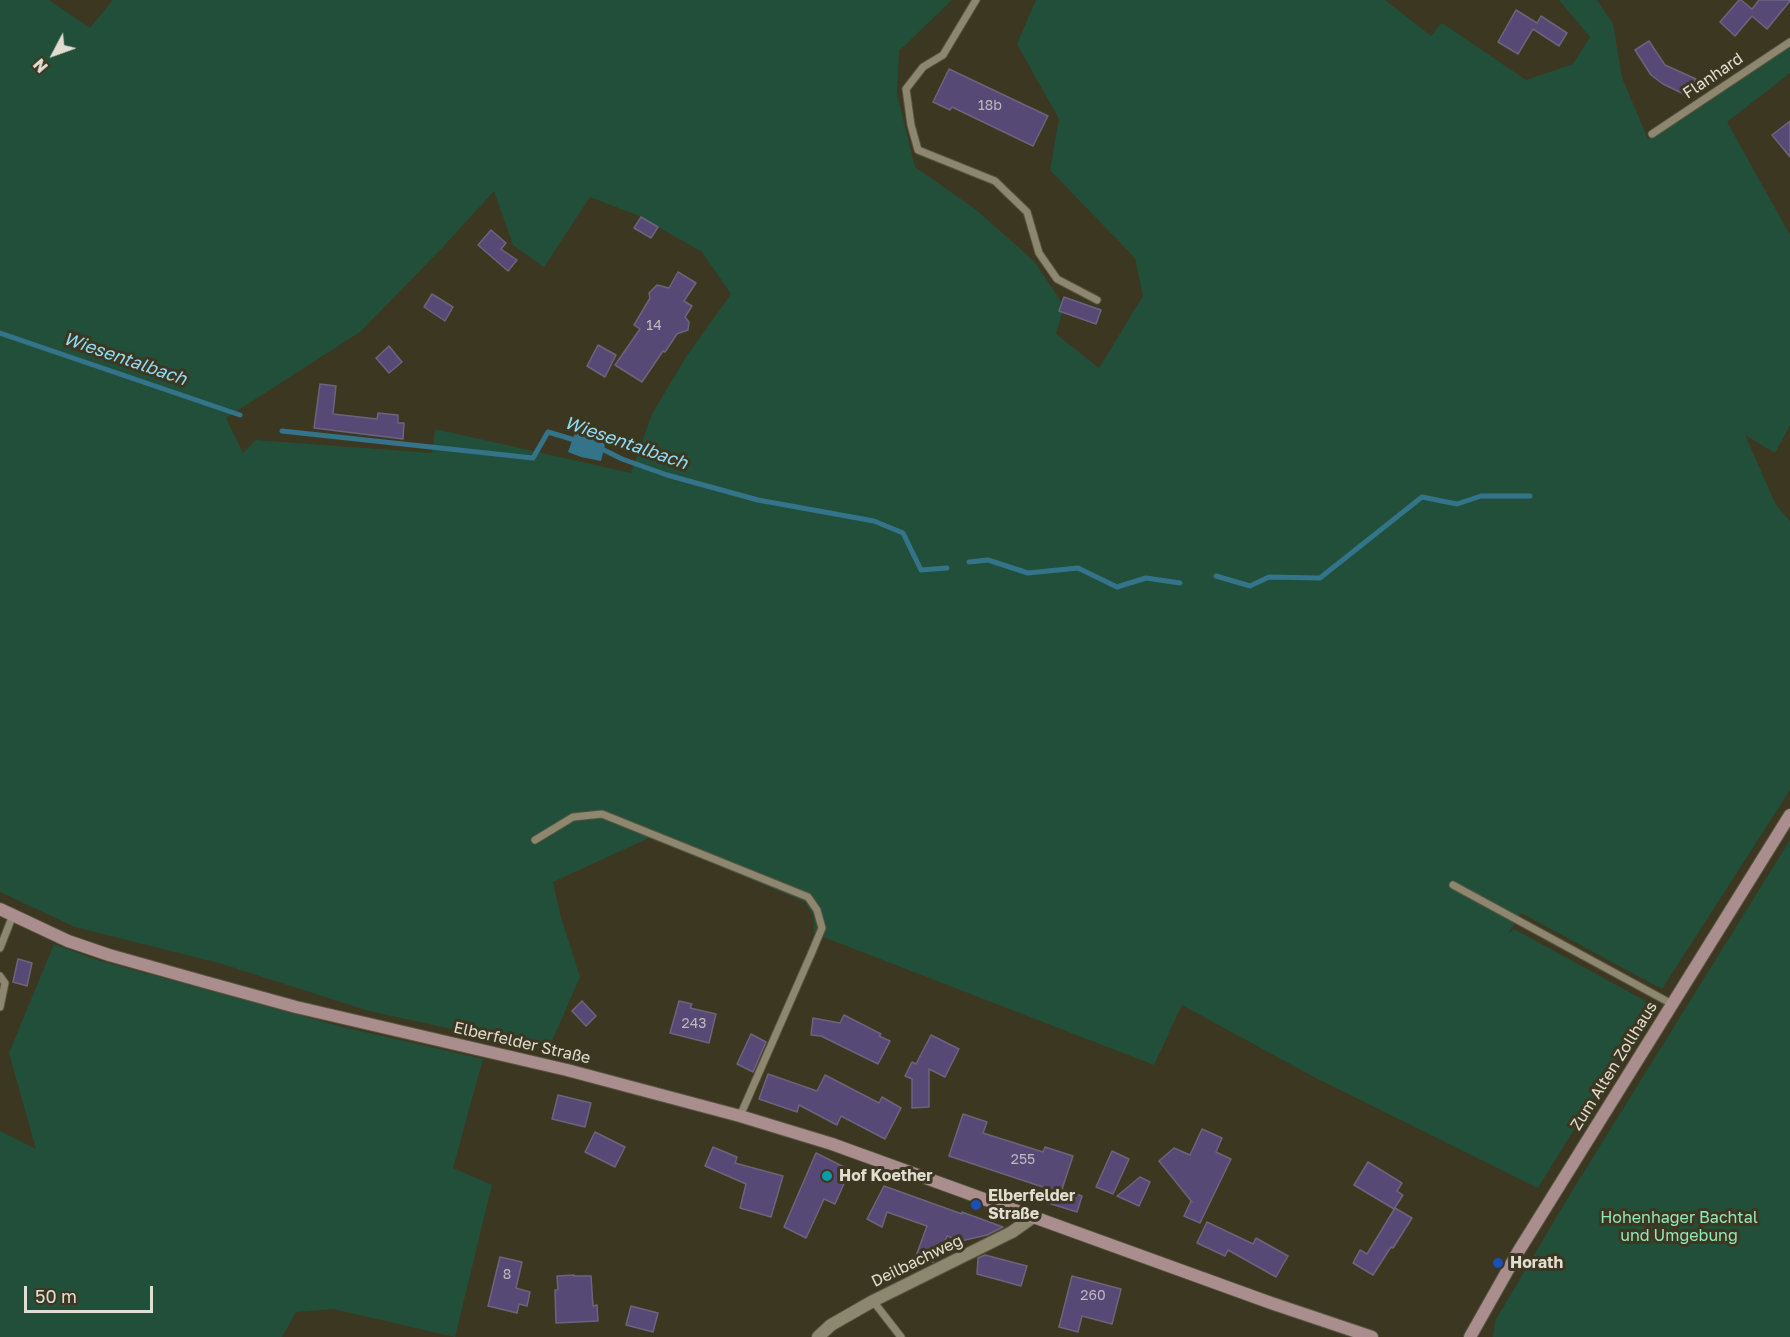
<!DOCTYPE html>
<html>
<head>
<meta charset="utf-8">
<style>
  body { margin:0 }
  #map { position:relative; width:1790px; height:1337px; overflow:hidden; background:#3c3721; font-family:"Golos Text",sans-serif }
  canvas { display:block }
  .north { position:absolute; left:24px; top:24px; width:60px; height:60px; -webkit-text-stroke:4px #3c3721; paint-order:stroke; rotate:229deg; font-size:16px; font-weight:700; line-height:24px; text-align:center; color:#e1ded1 }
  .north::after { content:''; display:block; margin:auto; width:21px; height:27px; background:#e1ded1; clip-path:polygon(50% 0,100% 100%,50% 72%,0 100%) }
  .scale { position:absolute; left:24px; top:1286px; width:129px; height:27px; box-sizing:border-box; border:3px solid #e1ded1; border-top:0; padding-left:8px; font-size:18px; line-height:21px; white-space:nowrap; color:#e1ded1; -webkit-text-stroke:4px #3c3721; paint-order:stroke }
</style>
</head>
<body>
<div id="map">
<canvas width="1790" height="1337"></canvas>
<div class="north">N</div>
<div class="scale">50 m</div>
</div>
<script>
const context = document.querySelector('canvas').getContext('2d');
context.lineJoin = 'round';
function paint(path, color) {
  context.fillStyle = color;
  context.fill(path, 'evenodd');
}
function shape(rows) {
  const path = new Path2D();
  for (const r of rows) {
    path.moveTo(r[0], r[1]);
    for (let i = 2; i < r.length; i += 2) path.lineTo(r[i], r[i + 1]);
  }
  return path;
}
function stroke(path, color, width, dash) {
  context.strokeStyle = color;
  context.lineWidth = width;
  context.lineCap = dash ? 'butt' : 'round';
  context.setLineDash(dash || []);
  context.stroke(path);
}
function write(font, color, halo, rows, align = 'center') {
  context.font = font + ' "Golos Text",sans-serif';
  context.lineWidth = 6;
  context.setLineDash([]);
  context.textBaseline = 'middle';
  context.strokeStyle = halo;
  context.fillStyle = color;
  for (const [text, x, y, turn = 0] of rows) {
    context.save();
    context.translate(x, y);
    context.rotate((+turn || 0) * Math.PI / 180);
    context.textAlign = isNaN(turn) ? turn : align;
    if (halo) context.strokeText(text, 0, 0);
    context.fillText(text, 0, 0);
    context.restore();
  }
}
paint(shape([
  [0,0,49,0,90,28,113,0,952,0,899,51,897,94,915,167,975,209,1034,261,1064,306,1056,334,1099,368,1143,296,1135,258,1050,170,1059,119,1017,44,1036,0,1385,0,1431,36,1442,23,1526,80,1573,64,1590,37,1559,0,1597,0,1613,24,1622,78,1648,139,1790,45,1790,73,1727,122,1790,235,1790,425,1775,453,1745,435,1776,505,1790,521,1790,790,1662,989,1521,913,1508,934,1514,929,1651,1004,1538,1188,1314,1077,1182,1005,1154,1065,826,938,814,932,814,917,805,902,651,837,553,882,560,914,580,977,548,1050,369,1011,219,963,75,927,0,892],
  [494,191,513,245,544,267,590,197,639,216,702,252,731,294,686,357,652,414,631,473,435,429,432,453,256,440,243,453,226,418,360,332,443,247],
  [1790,840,1790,1337,1493,1337,1495,1321,1572,1191],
  [54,944,97,960,343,1027,483,1059,453,1168,492,1185,455,1337,333,1309,296,1312,282,1337,0,1337,0,1131,36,1149,9,1053]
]), '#224f3a');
paint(shape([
  [575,433,606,440,601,461,581,457,568,452]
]), '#34748a');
stroke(shape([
  [0,333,240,415],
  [282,431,533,458,548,432,578,441],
  [598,447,622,459,667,475,758,500,874,521,903,533,921,570,947,568],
  [969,562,988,560,1028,573,1078,568,1117,587,1146,578,1180,583],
  [1216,576,1250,586,1269,577,1320,578,1422,497,1457,504,1481,496,1530,496]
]), '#34748a', 5);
const building = shape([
  [1739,0,1741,0,1752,9,1759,0,1790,0,1790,1,1767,29,1752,16,1735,36,1720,22,1739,0],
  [1516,10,1537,23,1541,16,1567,33,1559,46,1533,29,1518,54,1498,42,1516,10],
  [1649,41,1665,65,1696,79,1688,96,1663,84,1651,75,1635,50,1649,41],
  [949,69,1048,116,1033,146,952,107,950,110,933,102,949,69],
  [1790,121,1790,157,1772,135,1790,121],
  [641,217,658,227,651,238,634,228,641,217],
  [491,230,506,243,501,249,517,260,508,271,478,245,491,230],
  [678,272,696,283,684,301,692,306,685,317,689,322,688,330,677,334,665,352,663,351,642,382,615,365,640,329,634,325,650,298,649,293,657,285,669,288,678,272],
  [432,294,453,307,445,321,424,307,432,294],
  [1064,297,1101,310,1096,324,1059,311,1064,297],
  [598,345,616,355,605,377,587,366,598,345],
  [389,346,402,362,389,373,376,358,389,346],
  [320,384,336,386,333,414,377,419,378,413,398,415,398,423,404,423,403,439,314,428,320,384],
  [18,959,32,963,27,986,13,982,18,959],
  [582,1001,596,1016,586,1026,572,1011,582,1001],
  [679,1001,692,1004,690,1008,716,1014,709,1043,670,1033,679,1001],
  [844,1015,881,1034,879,1036,890,1041,878,1064,821,1036,811,1035,813,1018,840,1023,844,1015],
  [751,1034,766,1042,753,1072,737,1064,751,1034],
  [931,1035,959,1049,945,1077,929,1069,929,1107,912,1108,912,1079,905,1076,912,1062,916,1064,931,1035],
  [768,1074,817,1091,825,1075,879,1103,882,1097,901,1108,885,1139,841,1116,837,1125,799,1105,797,1112,759,1099,768,1074],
  [558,1095,591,1103,585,1127,552,1119,558,1095],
  [963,1114,987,1122,983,1133,1043,1152,1045,1147,1073,1156,1062,1189,1082,1196,1077,1212,1042,1201,1046,1188,949,1156,963,1114],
  [1202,1129,1222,1138,1216,1152,1231,1159,1200,1223,1184,1216,1191,1201,1192,1202,1159,1161,1174,1148,1190,1155,1202,1129],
  [595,1132,625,1147,615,1167,585,1152,595,1132],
  [713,1147,737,1157,735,1163,783,1176,771,1217,740,1208,746,1184,705,1166,713,1147],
  [1112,1151,1129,1159,1113,1194,1096,1187,1112,1151],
  [816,1153,850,1170,835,1204,824,1199,806,1238,784,1227,816,1153],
  [1368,1162,1402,1183,1397,1191,1403,1195,1394,1209,1354,1185,1368,1162],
  [1140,1177,1150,1182,1139,1206,1117,1196,1140,1177],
  [884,1186,962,1214,962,1212,1003,1227,987,1235,961,1241,947,1236,940,1254,933,1262,916,1256,927,1226,887,1212,882,1227,867,1219,884,1186],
  [1395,1208,1412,1218,1393,1248,1391,1247,1373,1275,1353,1263,1360,1250,1367,1254,1395,1208],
  [1207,1222,1253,1244,1256,1238,1288,1256,1276,1277,1228,1250,1225,1256,1197,1243,1207,1222],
  [985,1255,1027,1266,1021,1286,977,1274,978,1258,985,1255],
  [500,1257,522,1262,516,1288,530,1292,527,1306,519,1304,517,1313,488,1306,500,1257],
  [574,1275,574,1276,591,1276,593,1306,597,1305,598,1321,556,1323,555,1290,558,1290,557,1276,574,1275],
  [1072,1276,1121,1289,1112,1324,1082,1316,1078,1332,1059,1327,1072,1276],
  [631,1306,658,1313,653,1332,626,1325,631,1306]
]);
paint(building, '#574976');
stroke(building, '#6b657c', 1.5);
const lane = shape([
  [976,0,943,55,923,67,906,89,911,125,918,150,995,181,1027,212,1039,253,1057,279,1097,300],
  [1652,134,1790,42],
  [535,840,573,817,602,814,808,897,817,910,822,928,812,952,740,1116],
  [1453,885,1672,1004],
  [0,948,13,915],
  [0,976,5,983,0,1007],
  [873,1301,901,1337]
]);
const street = shape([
  [818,1337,831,1325,873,1301,1012,1232,1033,1217]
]);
const secondary = shape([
  [0,909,68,941,109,955,205,982,296,1007,567,1070,740,1116,832,1144,1271,1303,1372,1337],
  [1470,1337,1518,1252,1790,815]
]);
stroke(lane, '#585441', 9);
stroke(street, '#585441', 14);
stroke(secondary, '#585441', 14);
stroke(lane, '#8c876e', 7);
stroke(street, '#8c876e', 12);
stroke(secondary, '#a98e8d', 12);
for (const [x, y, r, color] of [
  [827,1176,6,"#0f9aa8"],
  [976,1205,6,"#1a4fb4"],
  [1498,1263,6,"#1a4fb4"]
]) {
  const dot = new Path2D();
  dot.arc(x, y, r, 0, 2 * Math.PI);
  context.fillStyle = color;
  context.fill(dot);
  stroke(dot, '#3c3721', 2);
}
write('14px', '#beb9ba', null, [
  ["18b",990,106],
  ["14",654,326],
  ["243",694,1024],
  ["255",1023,1160],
  ["8",507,1275],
  ["260",1093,1296]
]);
write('16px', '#e1ded1', '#3c3721', [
  ["Flanhard",1713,76,-34],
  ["Elberfelder Straße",522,1043,13],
  ["Zum Alten Zollhaus",1614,1066,-58],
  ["Deilbachweg",917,1261,-26]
]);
write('bold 16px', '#e1ded1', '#3c3721', [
  ["Hof Koether",839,1176],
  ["Elberfelder",988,1196],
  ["Straße",988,1214],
  ["Horath",1510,1263]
], 'left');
write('16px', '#92e8bd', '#3c3721', [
  ["Hohenhager Bachtal",1679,1218],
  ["und Umgebung",1679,1236]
]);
write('italic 18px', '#90dbf6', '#3c3721', [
  ["Wiesentalbach",125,359,19],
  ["Wiesentalbach",626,443,19]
]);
</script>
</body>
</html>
